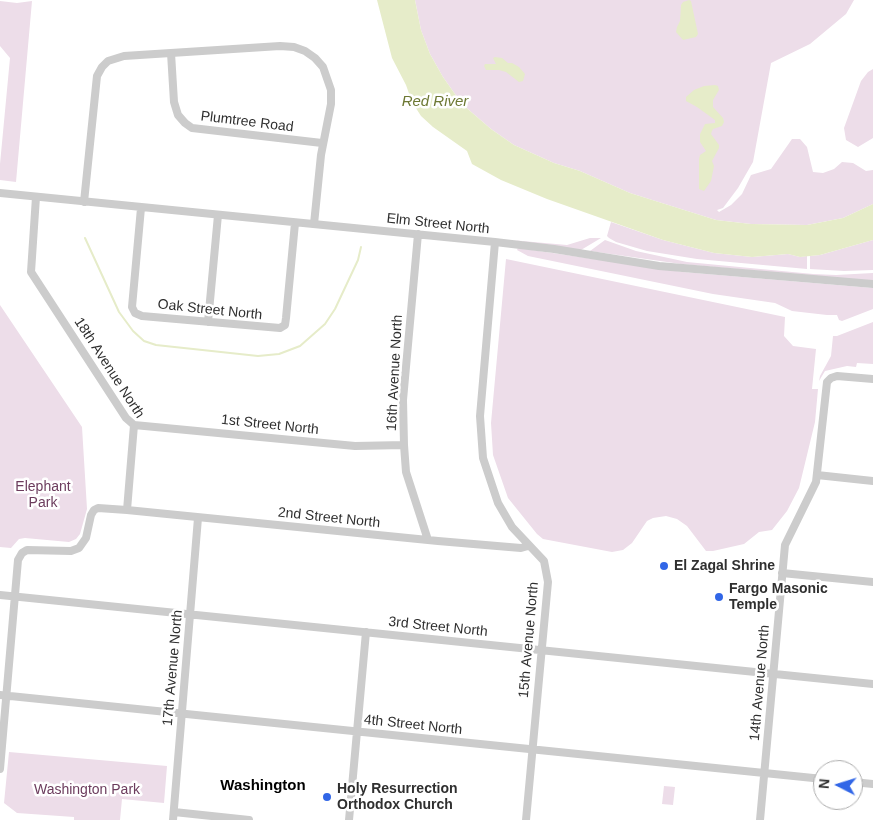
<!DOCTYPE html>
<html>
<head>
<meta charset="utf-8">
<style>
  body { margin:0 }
  #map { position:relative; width:873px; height:820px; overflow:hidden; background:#fff; font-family:Helvetica,sans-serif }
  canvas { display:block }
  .north { position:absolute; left:813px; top:760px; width:50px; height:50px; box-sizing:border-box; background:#fff; border:1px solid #acacac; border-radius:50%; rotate:275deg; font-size:14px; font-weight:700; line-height:20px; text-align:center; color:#2f2f2f }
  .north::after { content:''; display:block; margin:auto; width:18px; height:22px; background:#3166e7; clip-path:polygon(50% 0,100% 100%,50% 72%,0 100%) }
</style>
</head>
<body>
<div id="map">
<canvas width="873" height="820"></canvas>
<div class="north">N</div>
</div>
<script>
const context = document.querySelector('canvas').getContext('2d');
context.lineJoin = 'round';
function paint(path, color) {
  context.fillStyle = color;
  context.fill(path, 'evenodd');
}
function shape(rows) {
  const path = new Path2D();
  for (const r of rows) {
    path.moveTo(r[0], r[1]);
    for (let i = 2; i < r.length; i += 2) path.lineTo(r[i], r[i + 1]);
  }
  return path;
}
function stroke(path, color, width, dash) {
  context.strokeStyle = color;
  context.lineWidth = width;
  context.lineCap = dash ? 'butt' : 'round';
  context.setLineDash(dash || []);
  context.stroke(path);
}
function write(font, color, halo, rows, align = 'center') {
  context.font = font + ' Helvetica,sans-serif';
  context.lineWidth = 5;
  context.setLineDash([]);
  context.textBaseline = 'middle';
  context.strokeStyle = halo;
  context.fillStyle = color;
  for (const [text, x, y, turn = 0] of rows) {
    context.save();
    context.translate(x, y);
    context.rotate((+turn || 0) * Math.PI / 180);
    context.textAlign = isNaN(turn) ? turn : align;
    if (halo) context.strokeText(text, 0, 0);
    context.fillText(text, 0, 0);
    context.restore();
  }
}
paint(shape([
  [415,0,854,0,846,14,810,44,771,63,753,162,738,188,723,208,717,210,719,212,731,205,742,194,751,175,771,169,792,139,800,139,807,147,813,172,823,173,834,169,842,162,853,163,866,171,873,170,873,204,843,218,807,225,751,224,716,220,630,193,580,171,554,163,514,145,491,129,462,104,443,77,430,54,421,30],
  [0,1,17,3,32,1,16,182,0,180,0,164,10,58,0,46],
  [873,69,873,138,858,147,846,140,844,128,861,81,868,72],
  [611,222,663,240,714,253,752,257,788,254,800,257,807,256,807,269,697,259,647,251,616,242,609,238,607,236],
  [590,238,601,238,581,250,511,240,567,245],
  [605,240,636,251,687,262,813,274,836,275,873,273,873,281,681,264,590,251],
  [873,240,873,270,844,271,810,269,810,256,820,255],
  [518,248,683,272,873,288,873,309,842,321,839,320,837,315,827,315,792,311,775,303,713,294,528,256,517,250],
  [506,259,785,317,784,336,793,346,816,349,812,389,818,389,815,422,799,488,787,511,772,530,759,532,744,544,713,551,706,551,687,526,677,519,666,516,653,518,647,521,632,543,623,550,612,552,543,539,537,534,508,498,493,455,491,423],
  [0,305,82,427,87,509,80,534,76,539,69,542,25,538,19,539,11,548,0,547],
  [873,322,873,364,857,363,856,367,847,366,825,371,819,381,820,376,831,356,833,336,837,336],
  [9,752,167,766,164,803,122,799,120,820,74,820,74,817,17,813,4,803],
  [664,786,675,787,673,805,662,804]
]), '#eddde9');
paint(shape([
  [377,0,415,0,421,30,430,54,443,77,462,104,491,129,514,145,554,163,580,171,630,193,716,220,751,224,807,225,843,218,873,204,873,240,820,255,800,257,788,254,752,257,714,253,663,240,547,199,501,180,472,164,467,151,433,127,421,116,412,102,406,85,392,58],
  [689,0,691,1,698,34,696,37,683,40,676,32,677,27,680,21,681,5,683,2],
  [495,57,502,58,508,63,512,63,519,67,525,74,523,81,519,82,506,72,499,70,486,70,484,66,485,64,496,64,493,58],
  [715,85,718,86,719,90,713,100,713,107,723,118,724,122,722,126,713,129,712,131,711,134,719,145,719,148,712,161,714,166,711,181,704,191,699,189,699,159,700,155,706,151,700,142,700,134,705,124,715,123,715,120,697,107,686,101,686,97,694,90,704,86]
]), '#e6ecc9');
stroke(shape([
  [85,238,119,312,133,331,144,341,156,345,258,356,279,354,300,346,325,324,335,309,358,260,361,247]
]), '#e6ecc9', 2);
stroke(shape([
  [171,53,174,102,178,115,185,123,192,128,322,143],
  [0,193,495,242,554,249,659,266,873,284],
  [36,197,31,272,126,418,134,425],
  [84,202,97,76,102,67,108,61,124,56,280,46,294,47,305,51,315,58,323,67,331,90,331,104,321,155,314,224],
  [141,208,132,307,135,313,142,316,280,328,285,325,286,318,295,223],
  [418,234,403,400,404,445,406,472,428,540],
  [495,242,480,416,483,458,498,503,512,527,544,561,548,582,526,820],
  [208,322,218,215],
  [134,425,355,446,404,445],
  [817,475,873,481],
  [127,510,134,425],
  [782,573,873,582],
  [0,595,873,684],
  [0,695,823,779],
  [0,769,18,560,22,553,27,550,71,551,79,548,86,538,91,515,94,510,98,508,127,510,438,541,509,547,521,548,528,546],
  [853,782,873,784],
  [174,812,249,820],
  [173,820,198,518],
  [349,820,366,632],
  [760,820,785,545,816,482,827,382,831,378,837,376,873,379]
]), '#ccc', 8);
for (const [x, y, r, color] of [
  [664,566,5,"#3166e7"],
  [719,597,5,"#3166e7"],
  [327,797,5,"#3166e7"]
]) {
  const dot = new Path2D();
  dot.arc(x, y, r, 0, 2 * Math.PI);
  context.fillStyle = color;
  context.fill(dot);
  stroke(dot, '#fff', 2);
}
write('14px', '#2f2f2f', '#fff', [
  ["Plumtree Road",247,122,7],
  ["Elm Street North",438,224,6],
  ["Oak Street North",210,310,6],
  ["18th Avenue North",109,368,57],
  ["16th Avenue North",395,373,-87],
  ["1st Street North",270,425,6],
  ["2nd Street North",329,518,6],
  ["3rd Street North",438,627,6],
  ["15th Avenue North",529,640,-85],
  ["17th Avenue North",173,668,-85],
  ["14th Avenue North",760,683,-85],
  ["4th Street North",413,725,6]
]);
write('14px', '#6c3c5d', '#fff', [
  ["Elephant",43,487],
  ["Park",43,503],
  ["Washington Park",87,790]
]);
write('bold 14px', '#2f2f2f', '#fff', [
  ["El Zagal Shrine",674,566],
  ["Fargo Masonic",729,589],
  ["Temple",729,605],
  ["Holy Resurrection",337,789],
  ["Orthodox Church",337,805]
], 'left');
write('italic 15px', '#6d7833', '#fff', [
  ["Red River",435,102]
]);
write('bold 15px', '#000', '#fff', [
  ["Washington",263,786]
]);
</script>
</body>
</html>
